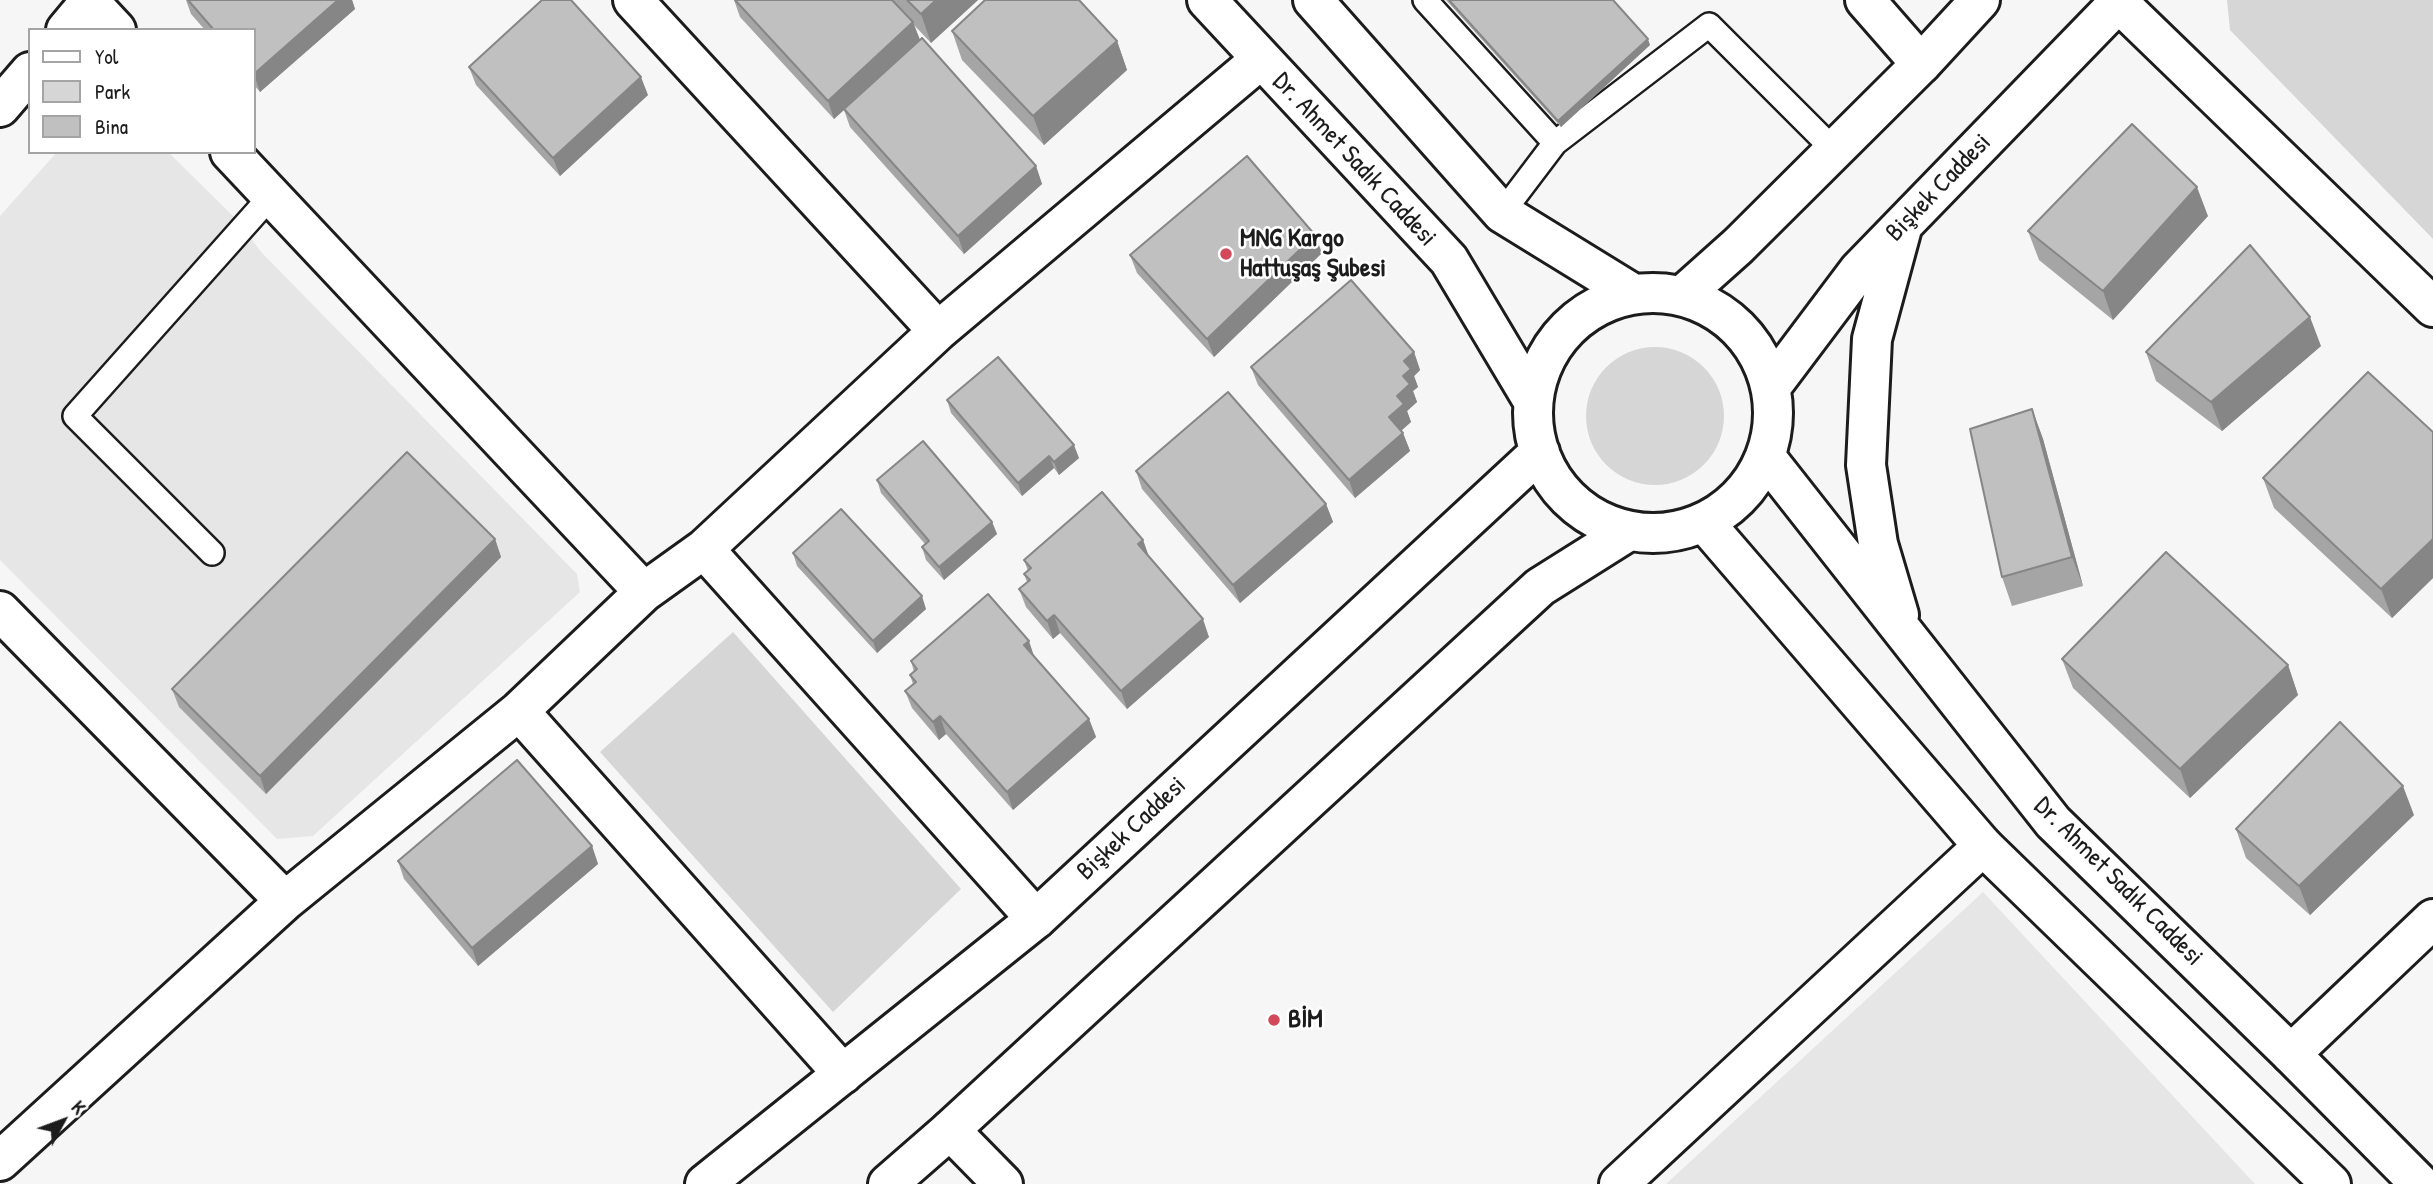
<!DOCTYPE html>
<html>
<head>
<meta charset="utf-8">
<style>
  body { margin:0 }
  #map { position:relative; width:2433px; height:1184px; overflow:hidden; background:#f6f6f6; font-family:"Patrick Hand",sans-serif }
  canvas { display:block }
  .legend { position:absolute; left:28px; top:28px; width:228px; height:126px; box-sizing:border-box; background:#fff; border:2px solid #a4a4a4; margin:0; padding:9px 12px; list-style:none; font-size:21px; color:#1c1c1c }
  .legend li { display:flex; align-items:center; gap:14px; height:35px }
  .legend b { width:35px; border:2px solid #a4a4a4 }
  .north { position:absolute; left:28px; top:1086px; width:70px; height:70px; -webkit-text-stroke:5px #fff; paint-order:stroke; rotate:49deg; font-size:19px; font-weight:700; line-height:28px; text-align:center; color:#1c1c1c }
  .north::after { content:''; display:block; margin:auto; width:24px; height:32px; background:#1c1c1c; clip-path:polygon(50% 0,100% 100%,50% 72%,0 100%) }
</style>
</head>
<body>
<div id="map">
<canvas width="2433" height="1184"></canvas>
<ul class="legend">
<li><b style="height:9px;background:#fff"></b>Yol</li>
<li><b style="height:19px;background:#d6d6d6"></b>Park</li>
<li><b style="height:19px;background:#c0c0c0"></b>Bina</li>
</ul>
<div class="north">K</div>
</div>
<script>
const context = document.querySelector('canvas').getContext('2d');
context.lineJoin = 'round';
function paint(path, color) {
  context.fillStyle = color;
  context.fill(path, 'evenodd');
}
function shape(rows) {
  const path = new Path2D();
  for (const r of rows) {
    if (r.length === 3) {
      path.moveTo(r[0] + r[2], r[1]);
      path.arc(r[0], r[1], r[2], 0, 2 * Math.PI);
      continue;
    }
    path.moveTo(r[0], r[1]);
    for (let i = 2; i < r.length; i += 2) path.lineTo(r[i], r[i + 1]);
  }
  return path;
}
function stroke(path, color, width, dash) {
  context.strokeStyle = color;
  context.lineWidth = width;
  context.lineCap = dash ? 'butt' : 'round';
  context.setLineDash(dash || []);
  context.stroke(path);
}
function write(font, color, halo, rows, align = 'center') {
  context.font = font + ' "Patrick Hand",sans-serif';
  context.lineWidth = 5;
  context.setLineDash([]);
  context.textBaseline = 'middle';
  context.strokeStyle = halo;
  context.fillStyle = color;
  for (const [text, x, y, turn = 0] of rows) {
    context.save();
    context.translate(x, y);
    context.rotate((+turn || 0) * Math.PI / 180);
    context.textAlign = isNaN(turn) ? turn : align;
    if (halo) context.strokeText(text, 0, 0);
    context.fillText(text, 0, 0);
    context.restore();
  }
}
paint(shape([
  [57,152,168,152,237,220,261,252,577,574,580,592,313,836,277,839,0,560,0,216],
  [1983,892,2255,1184,1666,1184]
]), '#e6e6e6');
paint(shape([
  [2227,0,2433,0,2433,239,2230,30],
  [1655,416,69],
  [733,632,961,889,833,1012,600,752]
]), '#d6d6d6');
const lane = shape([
  [1425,0,1555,143,1502,213],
  [1555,143,1709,25,1834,150],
  [212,553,75,416,271,196]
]);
const street = shape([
  [88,0,116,30],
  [633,0,938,331],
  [1865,0,1921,64],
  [2118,2,2433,307],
  [66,30,91,0],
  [0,107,30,72],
  [230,152,644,592],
  [704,549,1036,919],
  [0,611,285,901],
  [519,711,843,1074],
  [2291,1054,2433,919],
  [950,1130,1003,1184],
  [0,1161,285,901,519,711,644,592,704,549,938,331,1260,60],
  [1619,1184,1983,846]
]);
const secondary = shape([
  [1207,0,1449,260,1533,401],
  [1313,0,1502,213,1632,293],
  [1653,413,120],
  [1682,296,1738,246,1921,64,1980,0],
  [1771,387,1859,270,2121,0],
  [1765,456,2053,822,2291,1054,2420,1184],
  [1704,522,1983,846,2331,1184],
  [1899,615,1878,544,1866,465,1872,339,1902,228],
  [705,1184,1036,919,1540,452],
  [888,1184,950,1130,1540,587,1629,531]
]);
stroke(lane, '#1c1c1c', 28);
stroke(street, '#1c1c1c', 44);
stroke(secondary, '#1c1c1c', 44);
stroke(lane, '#fff', 23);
stroke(street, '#fff', 38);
stroke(secondary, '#fff', 38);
paint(shape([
  [186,0,352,0,355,9,260,92,254,85,254,30,205,30,191,14],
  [734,0,978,0,931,43,914,25,920,40,1036,166,1042,184,964,254,850,127,844,110,834,119,740,17],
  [1446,0,1613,0,1650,45,1561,127],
  [952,31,1117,41,1127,70,1044,145,962,60],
  [469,67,648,95,560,176,476,85],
  [2208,216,2113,320,2039,260,2028,231],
  [1322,253,1214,357,1137,273,1130,255],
  [2321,346,2222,431,2156,381,2146,352],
  [1414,352,1420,370,1414,376,1418,387,1413,391,1417,402,1407,411,1411,422,1401,431,1403,433,1410,451,1355,498,1258,385,1251,367],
  [947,400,1079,458,1059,475,1054,468,1022,496,951,413],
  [2032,409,2043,439,2083,586,2012,606,2002,577],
  [2433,432,2433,578,2392,618,2274,508,2263,478],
  [1136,471,1326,504,1333,522,1240,603,1142,489],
  [877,480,992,522,997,534,944,580,926,560,922,547,925,544,881,493],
  [495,539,501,557,266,794,179,707,172,689],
  [1143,540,1149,557,1209,637,1127,709,1060,633,1053,639,1026,607,1019,589,1027,582,1024,574,1028,571,1024,560],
  [793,553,926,609,877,653,797,566],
  [1035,657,1089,719,1096,737,1013,810,946,734,939,740,912,708,905,691,913,684,910,675,914,672,911,661],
  [2062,659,2288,665,2298,695,2190,798,2073,688],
  [2414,815,2310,915,2246,858,2236,829],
  [592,846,598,864,478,966,404,879,398,861]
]), '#a5a5a5');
paint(shape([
  [338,0,352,0,355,9,260,92,254,74],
  [936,0,978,0,931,43,921,14],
  [913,22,920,40,834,119,828,101],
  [1648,39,1650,45,1561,127,1558,121],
  [1117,41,1127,70,1044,145,1033,116],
  [641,77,648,95,560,176,553,158],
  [1036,166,1042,184,964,254,958,236],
  [2197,187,2208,216,2113,320,2103,291],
  [1315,235,1322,253,1214,357,1207,339],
  [2310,317,2321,346,2222,431,2211,402],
  [1414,352,1420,370,1414,376,1418,387,1413,391,1417,402,1407,411,1411,422,1396,435,1389,417,1403,376,1404,361],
  [2032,409,2043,439,2083,586,2072,557],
  [1403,433,1410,451,1355,498,1349,480],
  [1074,445,1079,458,1059,475,1054,462],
  [1049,456,1054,468,1022,496,1018,483],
  [1326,504,1333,522,1240,603,1233,585],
  [992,522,997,534,944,580,939,567],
  [495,539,501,557,266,794,260,776],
  [2433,539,2433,578,2392,618,2381,589],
  [1143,540,1149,557,1138,544],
  [922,596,926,609,877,653,873,641],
  [1054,615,1060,633,1053,639,1047,621],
  [1203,619,1209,637,1127,709,1121,691],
  [1029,641,1035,659,1024,645],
  [2288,665,2298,695,2190,798,2180,769],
  [940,716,946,734,939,740,933,722],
  [1089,719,1096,737,1013,810,1007,792],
  [2403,786,2414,815,2310,915,2299,886],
  [592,846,598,864,478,966,472,948]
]), '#868686');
const building = shape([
  [188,0,338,0,254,74,254,30,214,30,188,0],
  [542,0,571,0,641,77,553,158,469,67,542,0],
  [735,0,892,0,913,22,828,101,735,0],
  [907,0,936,0,921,14,907,0],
  [985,0,1079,0,1117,41,1033,116,952,31,985,0],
  [1449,0,1613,0,1648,39,1558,121,1449,0],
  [922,38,1036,166,958,236,844,109,922,38],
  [2132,124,2197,187,2103,291,2028,231,2132,124],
  [1247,156,1315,235,1207,339,1130,255,1247,156],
  [2250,245,2310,317,2211,402,2146,352,2250,245],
  [1351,280,1414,352,1404,361,1411,369,1403,376,1410,384,1397,396,1404,404,1389,417,1403,433,1349,480,1251,367,1351,280],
  [998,357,1074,445,1054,462,1049,456,1018,483,947,400,998,357],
  [2368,372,2433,432,2433,539,2381,589,2263,478,2368,372],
  [1228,392,1326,504,1233,585,1136,471,1228,392],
  [2032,409,2072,557,2002,577,1970,429,2032,409],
  [923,441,992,522,939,567,922,547,929,541,877,480,923,441],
  [407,452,495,539,260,776,172,689,407,452],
  [1102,492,1143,540,1138,544,1203,619,1121,691,1054,615,1047,621,1019,589,1030,580,1024,574,1031,568,1024,560,1102,492],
  [841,509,922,596,873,641,793,553,841,509],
  [2166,552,2288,665,2180,769,2062,659,2166,552],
  [988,594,1029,641,1024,645,1089,719,1007,792,940,716,933,722,905,691,916,682,910,675,917,669,911,661,988,594],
  [2340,722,2403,786,2299,886,2236,829,2340,722],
  [517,760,592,846,472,948,398,861,517,760]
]);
paint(building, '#c0c0c0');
stroke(building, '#868686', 2);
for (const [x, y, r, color] of [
  [1226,254,7,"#d1495b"],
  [1274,1020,7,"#d1495b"]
]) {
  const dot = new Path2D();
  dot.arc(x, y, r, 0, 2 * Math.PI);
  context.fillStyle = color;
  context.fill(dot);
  stroke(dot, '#fff', 2.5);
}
write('26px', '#1c1c1c', '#fff', [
  ["Dr. Ahmet Sadık Caddesi",1354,160,47],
  ["Bişkek Caddesi",1939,188,-46],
  ["Bişkek Caddesi",1132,829,-43],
  ["Dr. Ahmet Sadık Caddesi",2118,882,45]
]);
write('bold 26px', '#1c1c1c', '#fff', [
  ["MNG Kargo",1240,239],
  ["Hattuşaş Şubesi",1240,269],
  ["BİM",1288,1020]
], 'left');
</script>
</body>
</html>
